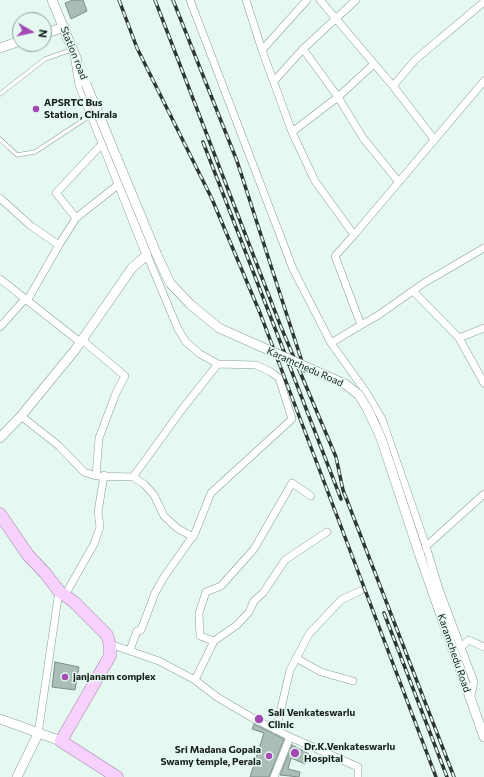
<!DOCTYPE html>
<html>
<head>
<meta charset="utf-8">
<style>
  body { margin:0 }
  #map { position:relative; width:484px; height:777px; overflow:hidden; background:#e5f9f1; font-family:Commissioner,sans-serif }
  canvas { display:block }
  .north { position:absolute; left:12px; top:12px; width:40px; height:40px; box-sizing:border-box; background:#e5f9f1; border:1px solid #93a29c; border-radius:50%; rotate:99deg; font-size:11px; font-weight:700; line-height:16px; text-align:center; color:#171f1c }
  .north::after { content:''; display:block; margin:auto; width:14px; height:18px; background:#a54ab4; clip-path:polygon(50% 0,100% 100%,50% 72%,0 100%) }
</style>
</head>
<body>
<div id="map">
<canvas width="484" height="777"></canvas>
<div class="north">N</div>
</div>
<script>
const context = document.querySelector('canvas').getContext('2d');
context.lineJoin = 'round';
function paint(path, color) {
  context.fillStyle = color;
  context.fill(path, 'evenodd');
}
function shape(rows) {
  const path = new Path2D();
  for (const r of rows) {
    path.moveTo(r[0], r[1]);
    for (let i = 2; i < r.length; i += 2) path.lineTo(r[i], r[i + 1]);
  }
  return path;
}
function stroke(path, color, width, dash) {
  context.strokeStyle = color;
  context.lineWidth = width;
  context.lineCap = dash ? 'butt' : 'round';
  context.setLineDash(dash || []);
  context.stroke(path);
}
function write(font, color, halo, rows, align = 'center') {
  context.font = font + ' Commissioner,sans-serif';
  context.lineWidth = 3;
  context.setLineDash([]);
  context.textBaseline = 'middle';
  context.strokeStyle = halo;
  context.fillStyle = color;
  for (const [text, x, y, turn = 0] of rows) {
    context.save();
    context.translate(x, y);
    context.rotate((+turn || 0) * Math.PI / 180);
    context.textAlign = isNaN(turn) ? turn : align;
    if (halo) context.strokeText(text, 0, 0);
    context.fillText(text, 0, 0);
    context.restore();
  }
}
const building = shape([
  [73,0,83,0,87,11,71,19,65,3,73,0],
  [55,662,79,667,75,690,52,687,55,662],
  [254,724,284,739,269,777,250,777,264,733,252,729,254,724],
  [292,745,309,754,305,764,291,758,288,769,300,772,299,777,280,775,292,745]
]);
paint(building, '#aabdb6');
stroke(building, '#7c8f88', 1);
const service = shape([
  [0,94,45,59,71,50],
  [0,139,17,155,35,152,91,115]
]);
const minor = shape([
  [190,0,293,269,331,343],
  [246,0,262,50],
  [307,0,262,50,292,132,315,181,354,235,484,81],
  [320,0,393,86,434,139],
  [303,49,338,97,363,138,398,181],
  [274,81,303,49,356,0],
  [393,86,416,59,484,2],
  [292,132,338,97,374,64],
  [0,198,31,226,59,245,76,218,119,184],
  [76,218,56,193,103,143],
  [354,235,335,256,361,325,377,316,424,283,484,248],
  [0,279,80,342],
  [413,291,459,338,484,328],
  [27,301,59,245],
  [361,325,331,343,366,392,382,419,426,546,439,589,474,682,470,700],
  [0,327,25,299],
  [459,338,484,383],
  [82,340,125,376,116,393,99,438,96,476],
  [21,416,59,446,84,472,96,476,133,477,144,484,154,495,164,516,177,528,193,537],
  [133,477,183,408,218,364],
  [423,549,484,494],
  [65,595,94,544,100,527,98,512,104,475],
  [214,641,200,636,199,613,206,592,221,586,254,549,292,483,311,496],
  [110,644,159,661,195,680,217,697,251,717,290,737,358,767,358,777],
  [461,647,469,640,484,647],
  [130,650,137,631,141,630,155,593,164,577,195,533,211,493,292,419,279,378,271,372,256,365,218,364,200,354,186,342,178,329,147,255],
  [296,658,321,672,353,681],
  [195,680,214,641,237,625,249,612,254,601,263,593,285,560,327,532],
  [276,730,290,670,309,634,341,600,360,591],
  [38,734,59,591],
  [274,777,290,737]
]);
const tertiary = shape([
  [52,0,77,60],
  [44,34,64,27],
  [0,48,20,41],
  [0,438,21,416,75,350,132,268,147,255,80,85,75,55],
  [419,553,484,737],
  [0,719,61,741],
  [17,777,38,734]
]);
const primary = shape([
  [0,514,28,555,45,573,59,591,74,602,107,635,110,645,110,656,61,741,117,777]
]);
stroke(service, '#899c95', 4.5);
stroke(minor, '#899c95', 8);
stroke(tertiary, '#899c95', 10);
stroke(primary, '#a37fab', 13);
stroke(service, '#fff', 3.5);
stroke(minor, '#fff', 7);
stroke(tertiary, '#fff', 9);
stroke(primary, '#f5d1fb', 12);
const rail = shape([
  [119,0,137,48,212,199,260,313,436,777],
  [155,0,281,327,336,457,343,490,454,777],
  [173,0,237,161,305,371],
  [203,142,341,499],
  [384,613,447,777]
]);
stroke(rail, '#2d3733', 3.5);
stroke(rail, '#e5f9f1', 2, [6]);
const tertiaryBridge = shape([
  [86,84,157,255,170,283,191,305,219,328,345,384,359,395,368,410,381,438,419,553]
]);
stroke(tertiaryBridge, '#899c95', 10, []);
stroke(tertiaryBridge, '#fff', 9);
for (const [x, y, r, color] of [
  [36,109,4,"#a54ab4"],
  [65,677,4,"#a54ab4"],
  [259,719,5,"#a54ab4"],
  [295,753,5,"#a54ab4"],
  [269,756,4,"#a54ab4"]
]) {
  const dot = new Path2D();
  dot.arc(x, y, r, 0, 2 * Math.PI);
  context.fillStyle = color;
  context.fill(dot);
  stroke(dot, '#e5f9f1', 1.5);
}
write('10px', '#171f1c', '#e5f9f1', [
  ["Station road",74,53,68],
  ["Karamchedu Road",305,367,24],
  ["Karamchedu Road",454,653,71]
]);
write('bold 10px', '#171f1c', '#e5f9f1', [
  ["APSRTC Bus",44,103],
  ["Station , Chirala",44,115],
  ["janjanam complex",73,677],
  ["Sali Venkateswarlu",268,713],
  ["Clinic",268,725],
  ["Dr.K.Venkateswarlu",304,747],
  ["Hospital",304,759],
  ["Sri Madana Gopala",261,750,"right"],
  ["Swamy temple, Perala",261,762,"right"]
], 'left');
</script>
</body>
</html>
